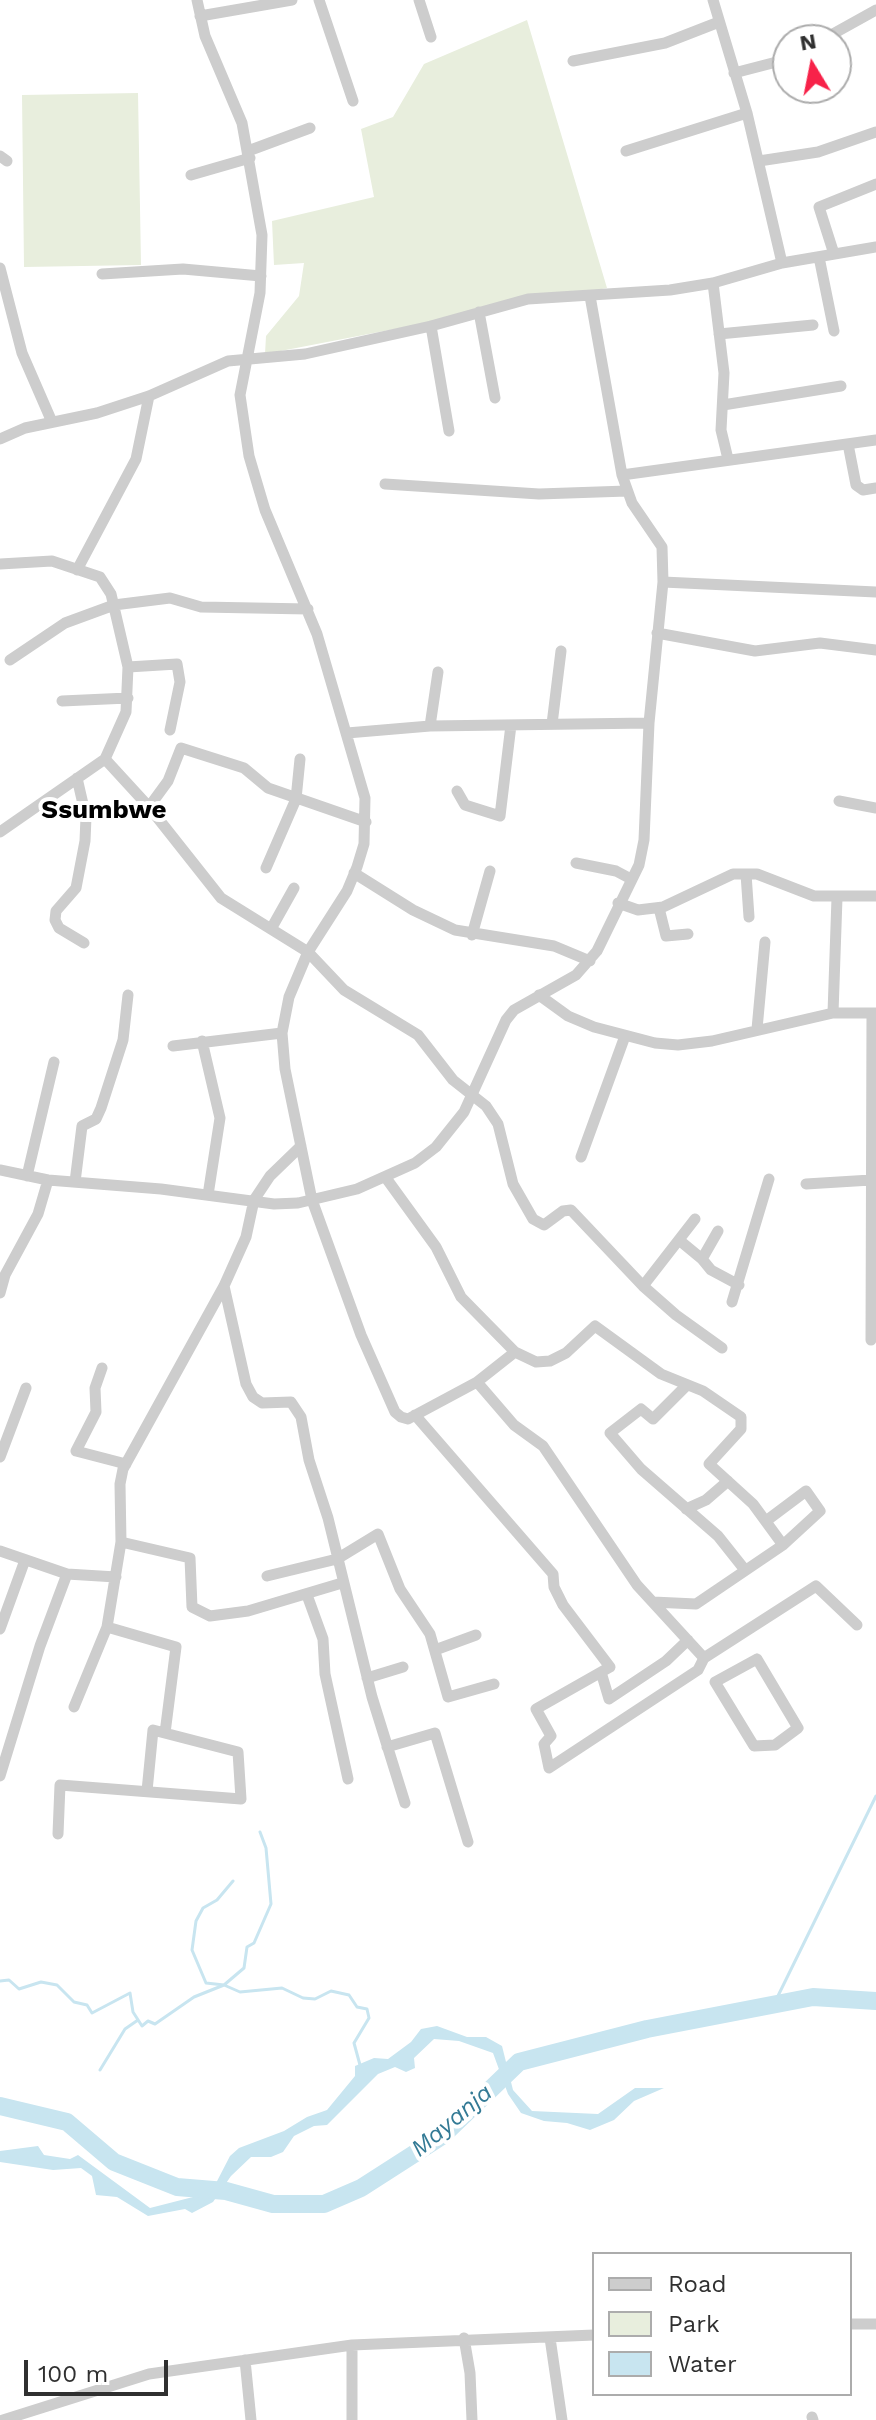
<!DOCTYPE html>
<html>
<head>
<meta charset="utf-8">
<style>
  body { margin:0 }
  #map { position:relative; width:876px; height:2420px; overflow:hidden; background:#fff; font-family:"Work Sans",sans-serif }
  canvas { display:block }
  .legend { position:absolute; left:592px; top:2252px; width:260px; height:144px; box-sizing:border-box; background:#fff; border:2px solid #acacac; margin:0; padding:10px 14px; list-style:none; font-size:24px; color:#303030 }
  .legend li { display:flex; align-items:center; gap:16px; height:40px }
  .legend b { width:40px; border:2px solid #acacac }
  .north { position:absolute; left:772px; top:24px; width:80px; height:80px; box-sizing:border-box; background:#fff; border:2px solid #acacac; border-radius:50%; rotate:350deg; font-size:22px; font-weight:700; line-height:32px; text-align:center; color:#303030 }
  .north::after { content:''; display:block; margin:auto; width:28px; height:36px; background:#f72249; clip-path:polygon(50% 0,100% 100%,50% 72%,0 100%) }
  .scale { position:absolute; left:24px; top:2360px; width:144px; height:36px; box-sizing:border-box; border:4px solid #303030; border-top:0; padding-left:10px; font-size:24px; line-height:28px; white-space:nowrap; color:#303030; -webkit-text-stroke:6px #fff; paint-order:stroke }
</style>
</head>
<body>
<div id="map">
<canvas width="876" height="2420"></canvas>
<ul class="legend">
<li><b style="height:10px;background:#cdcdcd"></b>Road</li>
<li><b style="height:22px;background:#e8eedd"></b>Park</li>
<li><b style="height:22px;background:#c8e5f0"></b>Water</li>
</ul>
<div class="north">N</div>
<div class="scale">100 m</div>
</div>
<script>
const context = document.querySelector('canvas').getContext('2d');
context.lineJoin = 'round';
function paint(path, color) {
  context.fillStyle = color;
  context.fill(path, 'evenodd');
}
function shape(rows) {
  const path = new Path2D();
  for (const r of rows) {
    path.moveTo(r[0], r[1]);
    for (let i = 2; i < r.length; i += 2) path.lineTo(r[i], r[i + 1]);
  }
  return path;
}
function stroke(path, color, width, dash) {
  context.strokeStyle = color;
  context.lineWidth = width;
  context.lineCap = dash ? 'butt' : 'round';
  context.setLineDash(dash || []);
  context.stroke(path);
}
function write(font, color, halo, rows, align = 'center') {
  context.font = font + ' "Work Sans",sans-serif';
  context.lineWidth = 8;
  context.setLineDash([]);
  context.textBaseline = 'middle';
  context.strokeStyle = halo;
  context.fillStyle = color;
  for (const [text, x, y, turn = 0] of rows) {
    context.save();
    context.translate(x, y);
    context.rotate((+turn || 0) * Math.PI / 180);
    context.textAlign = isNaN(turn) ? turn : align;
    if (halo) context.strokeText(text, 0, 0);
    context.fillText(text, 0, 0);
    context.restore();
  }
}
paint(shape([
  [527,20,607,288,265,354,266,336,299,296,304,263,274,265,272,221,374,197,361,129,393,117,424,64],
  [138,93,141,265,24,267,22,95]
]), '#e8eedd');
paint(shape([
  [437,2026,467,2037,486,2037,502,2046,513,2090,532,2111,598,2114,635,2088,664,2088,634,2101,614,2120,590,2130,567,2123,544,2121,521,2113,508,2094,493,2053,459,2041,434,2039,414,2058,415,2068,406,2072,395,2067,378,2074,327,2125,314,2126,294,2136,283,2152,271,2157,251,2157,231,2176,213,2202,192,2213,185,2209,148,2216,117,2197,96,2195,92,2176,81,2168,53,2170,0,2162,0,2151,38,2146,44,2155,70,2159,78,2155,150,2208,193,2197,214,2187,230,2156,239,2148,284,2131,307,2117,327,2110,355,2076,355,2066,374,2058,388,2059,411,2042,421,2029]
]), '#c8e5f0');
stroke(shape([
  [233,1881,217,1900,203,1908,196,1921,192,1950,206,1983,224,1985,244,1968,247,1947,254,1943,271,1904,266,1848,260,1832],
  [0,1981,9,1980,19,1989,41,1982,57,1985,74,2002,87,2005,92,2013,130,1993,133,2012,142,2026,148,2021,155,2024,194,1997,224,1985,240,1992,282,1988,303,1998,315,1999,331,1991,349,1995,357,2007,367,2009,369,2018,354,2043,360,2065],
  [774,2004,876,1796],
  [100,2070,125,2029,138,2020]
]), '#c8e5f0', 3);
stroke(shape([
  [0,2106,67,2122,114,2162,177,2187,226,2191,273,2204,324,2204,361,2188,442,2136,519,2062,647,2029,813,1997,876,2001]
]), '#c8e5f0', 18);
stroke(shape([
  [197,0,205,36,242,123,262,235,260,293,240,395,249,456,265,510,317,634,365,798,364,844,357,867,347,891,308,952,289,997,282,1033,285,1069,312,1200,361,1335,395,1412,401,1417,408,1419,477,1382,515,1352],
  [319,0,353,101],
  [419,0,431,37],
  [713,0,747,113,782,263],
  [200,16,292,0],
  [822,40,876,10],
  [573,61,665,43,719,22],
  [734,73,788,59],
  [248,151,310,128],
  [626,151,747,113],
  [0,156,7,161],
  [759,161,818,152,876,132],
  [191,175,250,158],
  [834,254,819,207,876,184],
  [819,257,834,331],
  [0,268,22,353,52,422],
  [102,274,183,269,261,276],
  [713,283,724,373,721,430,728,459],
  [479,312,495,398],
  [431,326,449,431],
  [719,334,813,325],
  [723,405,841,386],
  [0,439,25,428,97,413,149,396,228,361,305,354,431,326,528,299,670,290,713,283,782,263,876,247],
  [848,444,856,485,863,490,876,488],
  [622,475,876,440],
  [385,484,539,494,627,491],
  [0,564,52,561,100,577,111,594,128,667,126,712,105,759,0,832],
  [77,570,136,459,149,396],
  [663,582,876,592],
  [657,633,755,651,820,643,876,650],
  [10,660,65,623,114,605,170,598,201,607,308,609],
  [128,667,177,664,180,682,170,730],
  [62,701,128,698],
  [552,724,561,651],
  [430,726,438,672],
  [347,733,430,726,649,723],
  [105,759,149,807,221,898,308,952,344,990,418,1035,453,1080,486,1106,498,1124,513,1184,533,1219,544,1225,563,1211,571,1210,643,1286,676,1315,722,1348],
  [77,778,86,817,85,841,76,888,56,911,55,920,59,928,84,943],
  [457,791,465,805,500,816,511,725],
  [839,801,876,808],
  [149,807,168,781,181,748,244,768,268,788,366,822],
  [576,863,616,871,631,879],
  [266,868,296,799,300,759],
  [354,873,413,910,455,930,554,946,590,961],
  [746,874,749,917],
  [618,903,638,910,663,907,733,874,757,874,814,896,876,896],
  [659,908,666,936,688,934],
  [271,929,294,888],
  [472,935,490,871],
  [539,995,568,1016,594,1027,655,1043,678,1045,712,1041,833,1013,837,898],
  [833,1013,876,1013],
  [757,1029,765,942],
  [202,1041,220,1118,208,1195],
  [173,1046,282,1033],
  [581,1157,625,1036],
  [0,1170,48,1180,161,1189,274,1204,298,1203,357,1189,415,1163,436,1147,464,1112,506,1020,514,1010,576,975,597,951,639,865,644,840,649,723,663,582,662,547,632,503,622,475,590,296],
  [27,1176,54,1062],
  [386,1178,436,1247,461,1297,515,1352,536,1362,550,1361,566,1353,595,1326,661,1374,703,1391,741,1417,741,1429,709,1464,753,1504,783,1545],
  [75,1182,82,1126,96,1119,101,1108,123,1040,128,995],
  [806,1184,871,1180],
  [718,1231,702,1259,711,1270,739,1285],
  [679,1240,702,1259],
  [224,1286,246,1384,253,1397,262,1403,291,1402,301,1417,309,1460,328,1518,372,1697,405,1803],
  [643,1286,695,1219],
  [0,1293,5,1275,38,1214,48,1180],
  [732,1302,769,1179],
  [871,1340,872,1013],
  [102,1368,95,1388,96,1412,76,1451,126,1464],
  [477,1382,514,1425,543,1446,637,1585,704,1658],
  [686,1386,653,1419,641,1409,610,1433,641,1469,718,1536,745,1570],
  [415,1415,553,1574,554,1587,563,1605,610,1667,536,1709,551,1736,544,1744,549,1768,698,1670,704,1658,816,1586,857,1625],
  [0,1457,26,1388],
  [686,1509,706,1500,728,1481],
  [121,1542,190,1558,192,1607,210,1616,248,1611,342,1583],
  [0,1551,67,1574,116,1577],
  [267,1576,337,1559,378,1534,400,1589,430,1634,448,1697,494,1684],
  [307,1595,323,1639,325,1674,348,1779],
  [653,1602,696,1604,783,1545,820,1511,806,1491,766,1521],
  [107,1627,176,1647,165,1733],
  [0,1629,25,1560],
  [435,1650,476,1635],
  [757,1659,798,1728,775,1745,754,1746,715,1682,757,1659],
  [601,1672,609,1699,666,1661,688,1640],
  [367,1678,403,1667],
  [74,1707,107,1627,121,1542,120,1484,123,1469,224,1286,246,1237,254,1200,270,1176,301,1146],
  [387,1747,435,1733,468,1842],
  [0,1776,40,1646,67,1574],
  [58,1834,60,1785,241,1799,238,1752,153,1730,147,1791],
  [850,2324,876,2324],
  [464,2338,470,2373,472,2420],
  [550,2338,562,2420],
  [352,2345,352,2420],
  [245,2360,251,2420],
  [812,2417,813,2420],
  [3,2420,149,2374,352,2345,594,2335]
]), '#cdcdcd', 11);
write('italic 24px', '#337a95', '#fff', [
  ["Mayanja",452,2121,-40]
]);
write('bold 26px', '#000', '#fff', [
  ["Ssumbwe",104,810]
]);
</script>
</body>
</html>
